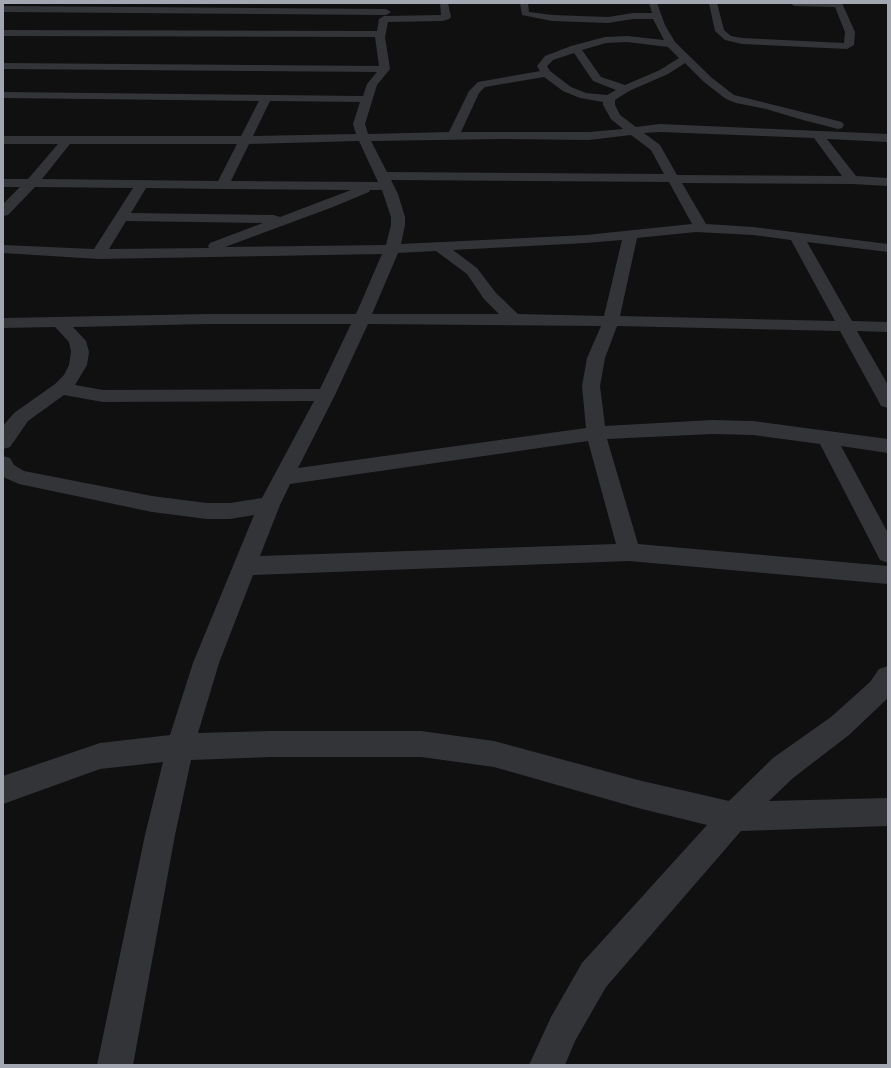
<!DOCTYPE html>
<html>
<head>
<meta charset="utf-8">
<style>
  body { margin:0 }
  #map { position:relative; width:891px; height:1068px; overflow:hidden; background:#101011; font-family:Quicksand,sans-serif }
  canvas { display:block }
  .frame { position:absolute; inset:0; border:4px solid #a3a7b1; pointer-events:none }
</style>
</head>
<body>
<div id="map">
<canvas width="891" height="1068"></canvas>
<div class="frame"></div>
</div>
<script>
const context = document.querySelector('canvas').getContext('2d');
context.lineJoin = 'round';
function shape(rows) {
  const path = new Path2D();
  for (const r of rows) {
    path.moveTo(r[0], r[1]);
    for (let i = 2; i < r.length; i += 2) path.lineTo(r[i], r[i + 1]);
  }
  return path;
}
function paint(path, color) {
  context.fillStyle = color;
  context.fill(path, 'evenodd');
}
paint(shape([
  [440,3,448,3,451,17,449,19,443,21,388,22,385,37,390,69,377,85,365,124,368,134,449,132,469,91,478,82,540,71,537,66,545,56,571,46,605,37,627,36,664,40,653,19,633,19,608,23,552,21,522,15,520,3,528,3,529,12,552,15,608,17,633,13,652,13,649,3,657,3,665,25,675,42,712,78,734,95,842,122,844,125,842,128,838,129,803,120,766,109,736,103,726,99,704,82,685,63,668,74,629,91,615,100,615,105,620,115,636,127,660,124,888,134,888,142,827,139,856,176,888,178,888,186,852,184,682,183,706,224,753,227,888,244,888,252,807,242,852,321,888,322,888,332,857,331,888,385,888,408,881,406,879,402,840,331,617,326,605,358,600,386,605,426,712,420,753,421,888,439,888,453,841,446,888,533,888,563,880,560,820,444,753,435,712,434,607,439,638,544,888,566,888,584,629,561,253,575,219,663,198,733,271,731,421,731,494,741,638,780,729,801,773,758,831,717,870,682,879,669,888,666,888,698,849,735,793,778,769,801,888,798,888,826,741,831,606,987,575,1041,565,1065,529,1065,551,1017,582,963,707,825,638,808,494,767,421,757,271,757,191,760,175,835,133,1065,97,1065,145,835,163,762,100,769,3,804,3,776,100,743,170,735,193,663,254,515,230,519,207,519,152,512,19,484,3,477,3,456,10,458,14,465,24,471,152,496,207,503,230,503,262,498,314,401,103,402,64,395,28,421,10,447,3,449,3,426,14,413,55,384,64,375,69,365,71,352,69,342,55,327,3,328,3,318,208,314,356,314,382,254,99,259,3,253,3,245,94,249,133,188,35,187,8,215,3,216,3,204,20,187,3,187,3,179,28,179,58,144,3,144,3,136,241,136,259,101,3,98,3,92,363,96,367,84,377,72,3,69,3,63,379,66,375,37,3,36,3,30,377,31,379,19,384,16,441,15,440,3],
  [627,42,668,47,679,58,660,70,625,85,601,77,582,50,606,43,627,42],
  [574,53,593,81,616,90,607,95,586,93,571,87,550,71,547,66,553,60,574,53],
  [544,77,563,91,580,98,603,102,603,105,611,119,623,129,589,132,461,132,479,93,485,87,544,77],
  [270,101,360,102,353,124,356,134,253,136,270,101],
  [660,132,814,138,842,176,677,175,660,145,644,133,660,132],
  [631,135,651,150,664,174,387,172,371,141,503,139,589,140,631,135],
  [359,141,378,182,231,181,249,144,359,141],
  [70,144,237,144,218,181,42,179,70,144],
  [391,180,669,182,692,224,586,235,401,244,405,225,405,217,398,194,391,180],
  [146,188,222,189,351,190,280,217,274,215,131,213,146,188],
  [370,190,382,190,391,217,391,225,386,245,225,247,333,207,369,192,370,190],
  [126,221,263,223,210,243,208,246,209,248,109,249,126,221],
  [696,232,753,235,791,240,835,321,620,316,637,238,696,232],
  [622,240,604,316,518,314,496,293,477,268,453,250,586,243,622,240],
  [436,251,467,274,484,299,499,314,372,314,398,253,436,251],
  [208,324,351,324,320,389,103,390,75,385,87,365,89,352,86,341,73,327,208,324],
  [368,324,601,326,587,358,582,386,586,428,298,468,335,395,368,324],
  [588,441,616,544,260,556,280,505,290,484,588,441],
  [709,3,717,3,724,30,731,36,742,38,844,43,845,32,835,7,794,6,790,3,842,3,855,32,854,45,847,49,742,44,725,40,715,31,709,3],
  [3,6,386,9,391,12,386,15,3,12,3,6]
]), '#333438');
</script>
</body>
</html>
